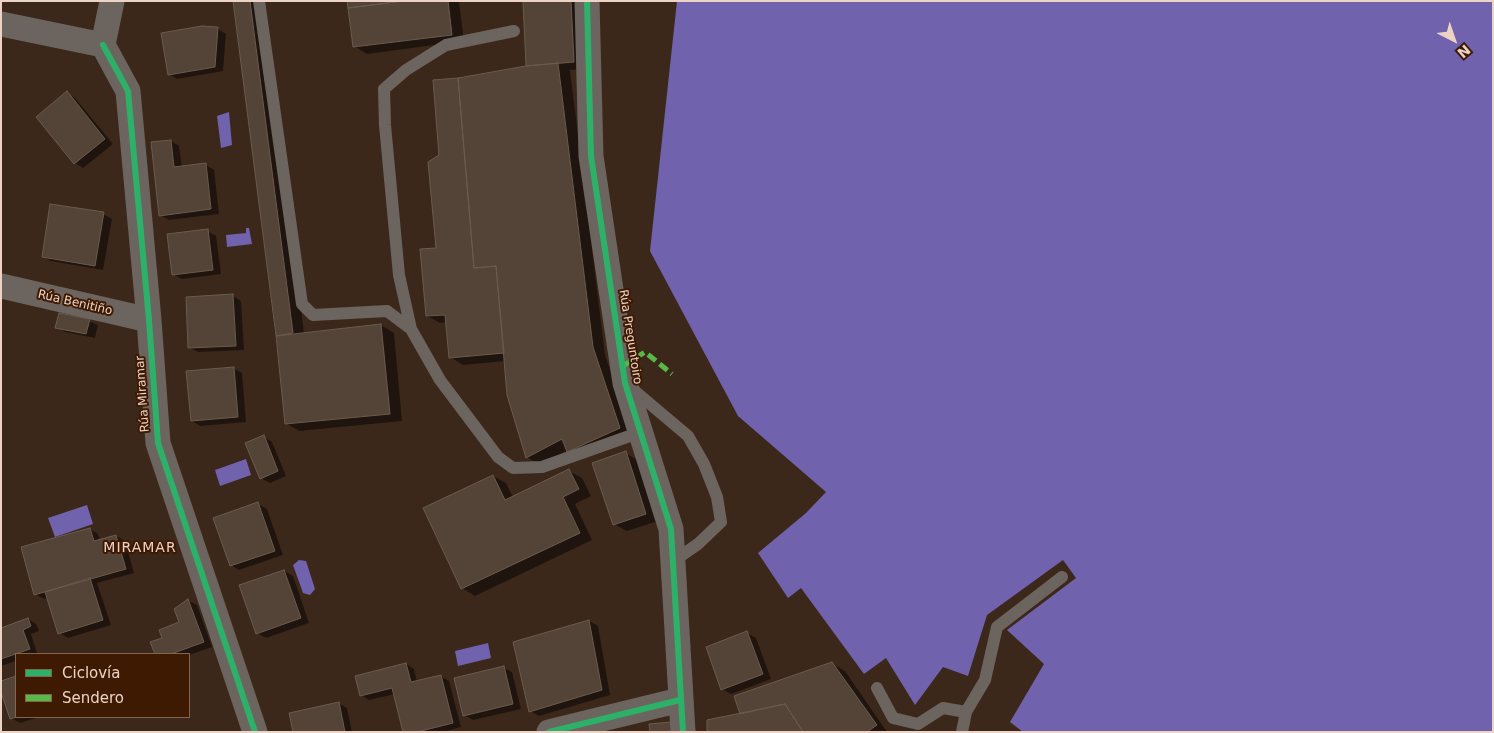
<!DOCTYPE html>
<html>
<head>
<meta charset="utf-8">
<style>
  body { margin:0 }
  #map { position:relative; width:1494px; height:733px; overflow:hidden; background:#3c281b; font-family:"DejaVu Sans",sans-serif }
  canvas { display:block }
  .frame { position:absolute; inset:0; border:2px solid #ecd3c6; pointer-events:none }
  .legend { position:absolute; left:15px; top:653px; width:175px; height:65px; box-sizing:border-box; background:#3f1a03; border:1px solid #846451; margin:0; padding:6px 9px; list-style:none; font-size:15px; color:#ecd3c6 }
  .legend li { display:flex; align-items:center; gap:10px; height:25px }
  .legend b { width:25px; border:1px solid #846451 }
  .north { position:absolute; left:1429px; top:15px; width:50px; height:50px; -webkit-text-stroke:4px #3f1a03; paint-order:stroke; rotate:139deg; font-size:14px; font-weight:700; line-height:20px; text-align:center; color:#ecd3c6 }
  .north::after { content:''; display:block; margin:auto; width:18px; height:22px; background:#ecd3c6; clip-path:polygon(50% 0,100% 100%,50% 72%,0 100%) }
</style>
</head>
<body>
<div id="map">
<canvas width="1494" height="733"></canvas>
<div class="frame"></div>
<ul class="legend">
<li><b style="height:6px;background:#2db169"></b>Ciclovía</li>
<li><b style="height:6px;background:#58b947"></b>Sendero</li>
</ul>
<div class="north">N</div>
</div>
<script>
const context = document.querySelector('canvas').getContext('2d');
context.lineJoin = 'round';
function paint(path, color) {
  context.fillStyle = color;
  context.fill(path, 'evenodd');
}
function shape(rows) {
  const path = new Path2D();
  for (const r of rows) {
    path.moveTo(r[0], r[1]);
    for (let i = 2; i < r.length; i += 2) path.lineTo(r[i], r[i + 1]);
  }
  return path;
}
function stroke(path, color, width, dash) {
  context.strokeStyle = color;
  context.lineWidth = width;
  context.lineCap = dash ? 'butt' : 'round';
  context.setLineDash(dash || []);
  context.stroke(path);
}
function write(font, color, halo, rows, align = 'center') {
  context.font = font + ' "DejaVu Sans",sans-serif';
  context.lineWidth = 4;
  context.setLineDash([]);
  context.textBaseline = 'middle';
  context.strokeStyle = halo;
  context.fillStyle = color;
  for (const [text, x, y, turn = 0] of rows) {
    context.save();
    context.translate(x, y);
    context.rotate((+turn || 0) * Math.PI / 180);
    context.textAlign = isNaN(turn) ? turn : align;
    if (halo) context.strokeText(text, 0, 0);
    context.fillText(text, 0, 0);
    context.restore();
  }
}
paint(shape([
  [677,1,1493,1,1493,732,1023,732,1010,722,1044,664,1007,630,1076,578,1063,560,987,615,968,676,943,667,915,705,886,658,864,674,801,588,788,598,758,553,806,513,826,492,738,416,650,251],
  [229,112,232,145,221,148,217,116],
  [246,228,249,228,252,244,227,247,226,235,246,233],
  [246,459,251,475,220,486,215,470],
  [87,505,93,524,55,537,48,518],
  [299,560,306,561,315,589,310,595,303,593,293,565],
  [488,643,491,658,458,666,455,651]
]), '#7062ad');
paint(shape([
  [234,1,262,1,304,333,381,325,394,333,402,421,299,431,286,423],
  [349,1,470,1,459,2,464,41,367,54,354,46],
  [524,1,583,1,587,69,570,70,605,355,632,435,581,459,568,450,540,465,527,457,506,361,463,365,450,357,447,322,440,323,427,316,437,249,441,156,434,81,527,67],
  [218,29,226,34,223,71,177,79,169,74],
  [67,93,75,98,113,144,83,168,75,163],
  [171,141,179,146,182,167,206,165,214,170,219,214,169,220,160,215],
  [103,214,112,219,103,270,51,261,43,256],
  [207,231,216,236,221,274,182,279,173,274],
  [233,296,241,301,244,350,198,352,190,348],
  [89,321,98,325,95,338,65,332,57,327],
  [233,368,242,373,246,422,200,426,192,421],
  [264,437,272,442,286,476,270,483,261,478],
  [625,453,638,460,658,521,627,531,614,524],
  [569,471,582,478,591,496,575,504,592,540,475,596,462,588,493,476,506,483,513,497],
  [258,504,267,509,283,555,239,570,231,565],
  [90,529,98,534,100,541,116,536,125,541,134,573,97,583,111,625,68,638,60,633,48,598,44,599,35,594],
  [284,571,293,576,309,623,266,638,257,633],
  [189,601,197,605,212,647,189,655,156,654,152,643,164,639,181,623],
  [28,619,36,624,39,631,31,634,37,653,16,654,16,661,1,666,1,624,3,629],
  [589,621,598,626,610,695,539,716,530,711],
  [747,633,756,638,771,679,731,694,722,689],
  [406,664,414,669,417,682,440,676,449,681,461,727,443,732,405,732,395,694,369,700,361,695],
  [832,664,845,671,887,732,709,732],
  [504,668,512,672,521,709,473,720,464,715],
  [16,678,16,717,39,717,20,723,11,718,1,683],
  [338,703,347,708,352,732,294,732]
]), '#0007');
const building = shape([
  [233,1,250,1,293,333,276,336,233,1],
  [347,1,403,1,348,8,347,1],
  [403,1,448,1,452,35,353,47,348,8,403,1],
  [523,1,571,1,574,62,526,66,523,1],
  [202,26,218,27,215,67,168,75,161,33,202,26],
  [558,63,593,347,620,428,567,452,562,439,526,458,507,395,496,266,474,268,458,78,526,66,558,63],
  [458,78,474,268,496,266,504,353,449,358,445,315,426,316,420,249,436,248,428,162,439,155,433,80,458,78],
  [67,91,105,139,74,164,36,117,67,91],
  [171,140,174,167,206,163,211,209,159,216,151,142,171,140],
  [50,204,104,212,95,266,42,257,50,204],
  [208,229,213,270,172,275,167,234,208,229],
  [233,294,236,346,188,348,186,297,233,294],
  [59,313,90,319,86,334,55,328,59,313],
  [381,324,390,414,285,424,276,336,381,324],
  [234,367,238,417,191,421,186,371,234,367],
  [264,435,278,471,260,479,245,443,264,435],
  [626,451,646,514,613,525,592,463,626,451],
  [569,469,579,489,563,497,580,533,461,589,423,508,493,475,505,500,569,469],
  [258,502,275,551,230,566,213,518,258,502],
  [90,528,94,541,116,535,126,569,34,595,21,547,90,528],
  [284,570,301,618,256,634,239,585,284,570],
  [90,578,103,620,58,634,45,592,90,578],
  [188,599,204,642,171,654,155,654,150,642,162,638,159,630,179,622,174,609,188,599],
  [28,618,31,626,23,630,30,649,1,659,1,628,28,618],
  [589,620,602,690,529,712,513,642,589,620],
  [747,631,763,674,721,690,706,647,747,631],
  [832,662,877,725,867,732,803,732,785,704,740,714,734,696,832,662],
  [406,663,411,682,441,675,453,723,417,732,403,732,392,688,360,696,355,676,406,663],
  [504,666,513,704,463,716,454,678,504,666],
  [16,676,17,717,10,719,1,692,1,681,16,676],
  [339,702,345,732,293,732,289,713,339,702],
  [785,704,803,732,707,732,707,720,785,704],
  [671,722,672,732,650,732,649,724,671,722]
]);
paint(building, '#544437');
stroke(building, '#6b5b4e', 1);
stroke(shape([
  [259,1,302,304,313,315,387,311,411,329],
  [514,31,446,45,406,70,384,89,385,125,399,275,411,329,440,380,498,457,513,468,542,467,641,432],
  [630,387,688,436,704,464,717,497,721,522,698,544,672,562],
  [877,688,893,718,918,724,943,708,966,712],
  [962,732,966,712,985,680,997,627,1062,577]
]), '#6c645e', 12);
stroke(shape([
  [587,1,591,156,625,383,671,529,683,732],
  [1,24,103,45,112,1],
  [103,45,128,91,149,320,158,443,255,732],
  [1,286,149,320],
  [549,732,680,700]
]), '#6c645e', 25);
stroke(shape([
  [623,366,645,352,672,374]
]), '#58b947', 5, [10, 5]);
stroke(shape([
  [587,1,591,156,625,383,671,529,683,732],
  [103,45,128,91,149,320,158,443,255,732],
  [549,732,680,700]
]), '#2db169', 6);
write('12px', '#ecd3c6', '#3f1a03', [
  ["Rúa Benitiño",75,303,13],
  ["Rúa Preguntoiro",630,337,81],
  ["Rúa Miramar",143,394,-94]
]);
context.letterSpacing = '1px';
write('14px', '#ecd3c6', '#3f1a03', [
  ["MIRAMAR",140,548]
]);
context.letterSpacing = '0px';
</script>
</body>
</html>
